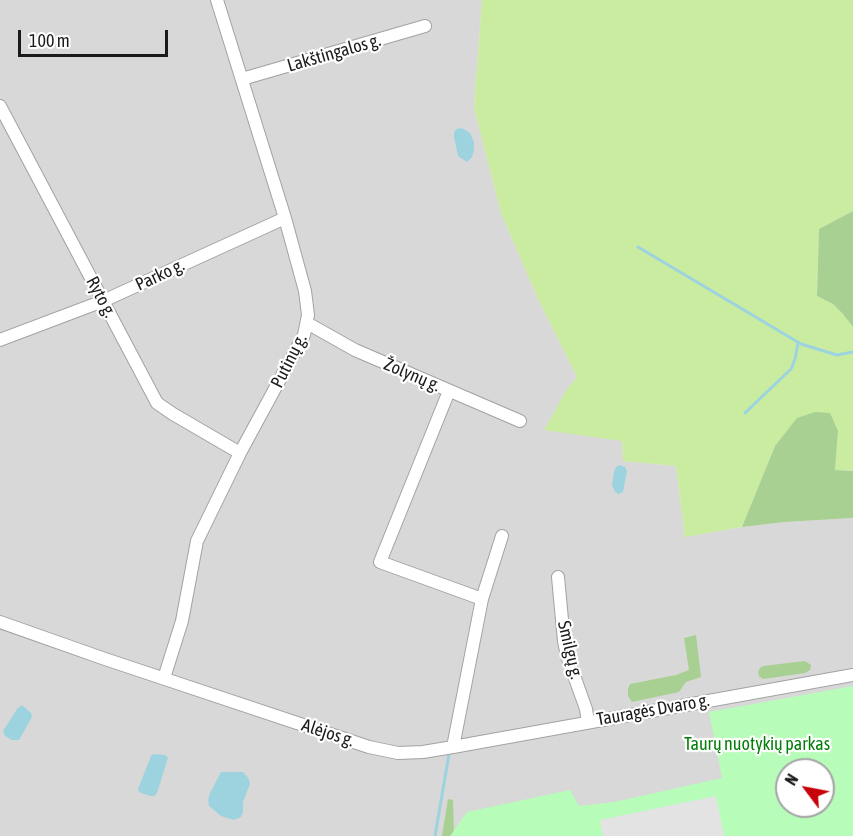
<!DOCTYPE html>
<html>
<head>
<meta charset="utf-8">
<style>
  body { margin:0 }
  #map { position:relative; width:853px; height:836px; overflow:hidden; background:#eee8e0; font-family:"Asap Condensed",sans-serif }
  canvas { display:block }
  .north { position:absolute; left:775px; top:758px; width:60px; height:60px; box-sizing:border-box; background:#fff; border:2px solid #a4a4a4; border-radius:50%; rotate:302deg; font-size:16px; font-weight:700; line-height:24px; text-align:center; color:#1b1b1b }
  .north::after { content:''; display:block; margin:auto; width:21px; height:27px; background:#c7000a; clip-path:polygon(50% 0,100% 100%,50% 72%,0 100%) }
  .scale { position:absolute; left:18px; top:30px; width:150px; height:27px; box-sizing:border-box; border:3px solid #1b1b1b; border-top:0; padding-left:8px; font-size:18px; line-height:21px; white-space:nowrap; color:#1b1b1b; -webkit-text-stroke:4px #fff; paint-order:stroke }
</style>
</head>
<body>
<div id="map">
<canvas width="853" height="836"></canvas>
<div class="north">N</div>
<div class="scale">100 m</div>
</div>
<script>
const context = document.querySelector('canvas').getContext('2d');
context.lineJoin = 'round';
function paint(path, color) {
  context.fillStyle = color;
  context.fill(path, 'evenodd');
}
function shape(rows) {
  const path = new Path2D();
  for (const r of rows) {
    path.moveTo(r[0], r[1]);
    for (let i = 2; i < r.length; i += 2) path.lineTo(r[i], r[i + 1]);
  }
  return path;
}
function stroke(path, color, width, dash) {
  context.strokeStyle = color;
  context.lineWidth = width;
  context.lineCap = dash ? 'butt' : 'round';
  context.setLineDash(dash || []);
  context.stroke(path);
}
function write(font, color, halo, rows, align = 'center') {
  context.font = font + ' "Asap Condensed",sans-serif';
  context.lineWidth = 4.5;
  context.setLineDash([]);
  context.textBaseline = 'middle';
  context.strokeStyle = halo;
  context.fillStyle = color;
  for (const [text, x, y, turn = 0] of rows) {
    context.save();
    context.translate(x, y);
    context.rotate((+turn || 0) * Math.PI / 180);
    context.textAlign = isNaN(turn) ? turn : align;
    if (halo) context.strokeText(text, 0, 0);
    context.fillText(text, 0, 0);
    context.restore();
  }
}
paint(shape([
  [0,0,482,0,474,108,501,213,539,301,577,377,566,391,622,441,623,461,676,466,685,537,742,527,785,522,853,518,853,836,0,836],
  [787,770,823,770,823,806,787,806]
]), '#d9d8d8');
paint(shape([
  [482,0,853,0,853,211,819,229,817,296,833,304,842,313,853,327,853,471,835,470,838,431,775,446,742,527,685,537,676,466,623,461,622,441,544,430,566,391,577,377,539,301,501,213,474,108]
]), '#caeca1');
paint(shape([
  [853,211,853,327,842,313,833,304,817,296,819,229],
  [815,412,830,413,838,431,835,470,853,471,853,518,785,522,742,527,775,446,797,418],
  [696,635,701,677,686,682,679,692,632,702,628,696,628,689,630,684,676,675,689,670,684,638],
  [805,661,811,665,810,670,805,673,763,679,759,676,758,672,760,668,763,666],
  [448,799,453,800,454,836,442,836]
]), '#a7d092');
paint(shape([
  [853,686,853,836,450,836,467,812,570,790,579,806,614,802,722,778,709,712],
  [787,770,823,770,823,806,787,806]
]), '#b8fcba');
paint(shape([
  [716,796,724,836,603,836,600,820]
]), '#e3e3e3');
paint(shape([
  [462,128,470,133,474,142,474,150,472,157,467,162,458,156,454,137,454,133,456,129],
  [620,465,625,467,627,471,623,492,619,494,615,492,612,485,614,472,616,467],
  [22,705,31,713,32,717,19,740,12,740,5,736,3,731,17,709],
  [153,754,165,755,168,758,157,793,154,796,150,796,139,792,138,789,151,756],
  [221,772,243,772,249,779,250,784,243,802,243,812,241,817,234,820,221,816,209,806,208,800,210,793]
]), '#9dd3df');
stroke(shape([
  [638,247,801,344,837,355,853,352],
  [745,413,791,369,795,359,798,343],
  [435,836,449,754]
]), '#9dd3df', 3);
const minor = shape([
  [242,79,425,26],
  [0,106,157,403,173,414,240,453],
  [307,323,355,350,520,421],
  [0,340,103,301,285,218],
  [449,391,380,562,482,599],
  [558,577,564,641,567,656,586,709,588,722],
  [0,622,105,659,369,747,398,753,423,752,453,747,853,675],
  [164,678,182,621,197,541,240,453,304,335,308,315,305,291,285,218,217,0],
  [453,747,482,599,502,536]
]);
stroke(minor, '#a2a2a2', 14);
stroke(minor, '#fff', 12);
write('18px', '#1b1b1b', '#fff', [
  ["Lakštingalos g.",334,53,-16],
  ["Parko g.",160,275,-25],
  ["Ryto g.",101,297,62],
  ["Putinų g.",289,361,-63],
  ["Žolynų g.",412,375,23],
  ["Smilgų g.",570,650,77],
  ["Tauragės Dvaro g.",653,710,-10],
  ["Alėjos g.",328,733,18]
]);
write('18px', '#057e09', '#fff', [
  ["Taurų nuotykių parkas",757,744]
]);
</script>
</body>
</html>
